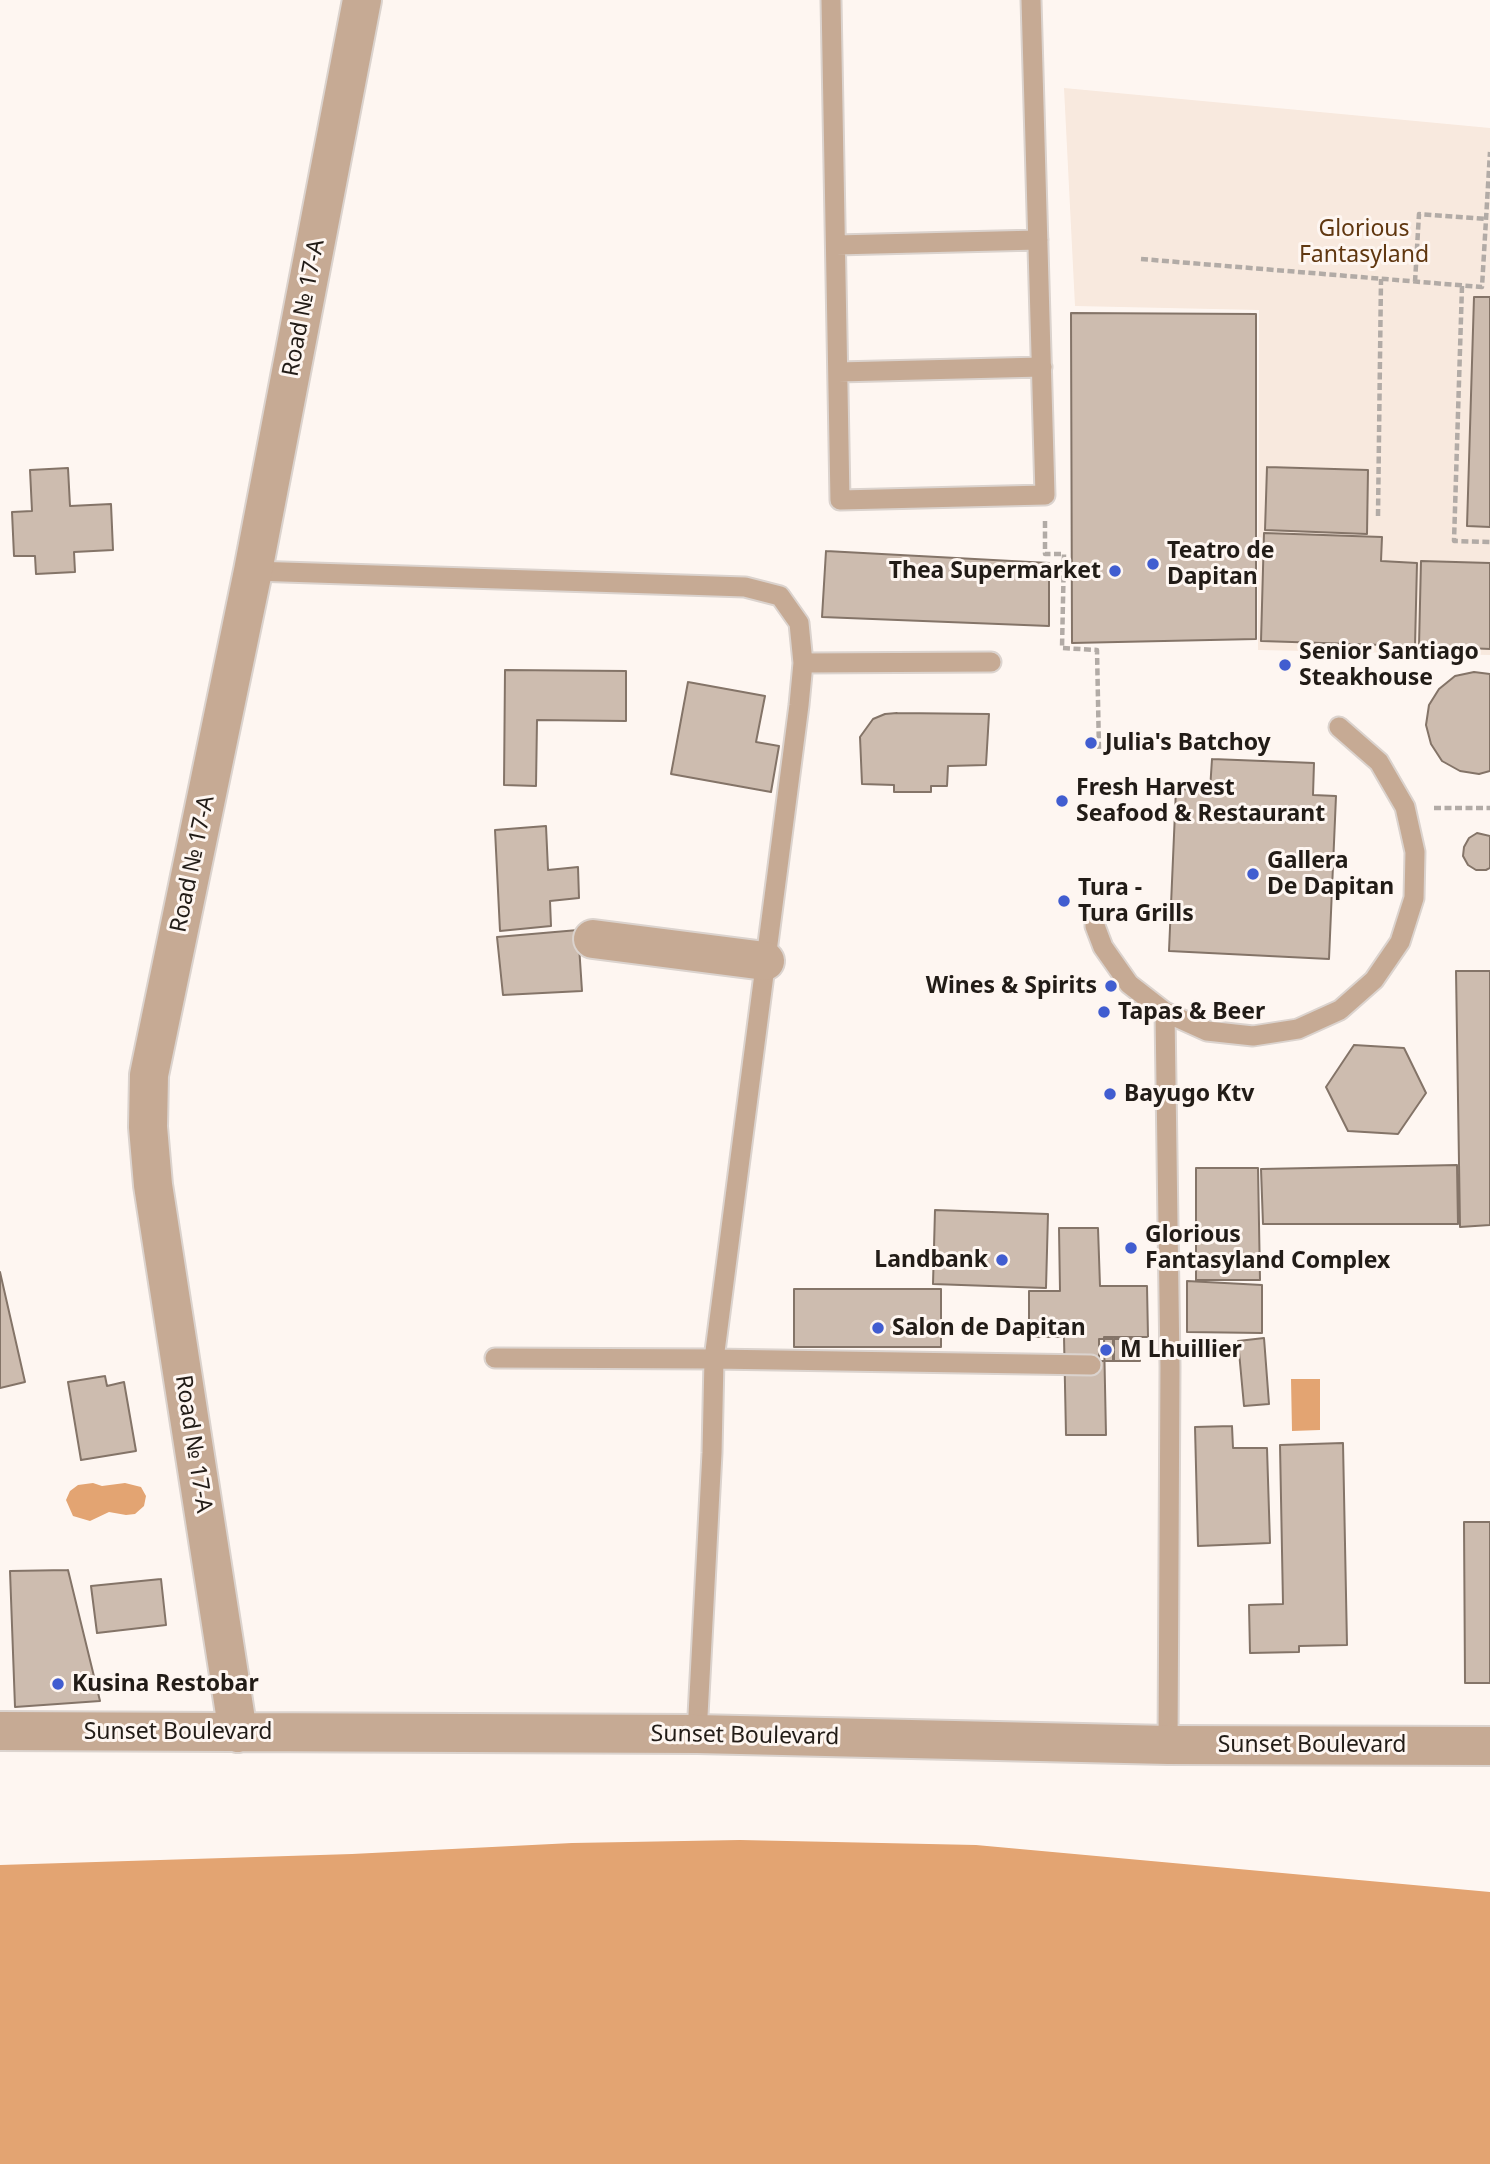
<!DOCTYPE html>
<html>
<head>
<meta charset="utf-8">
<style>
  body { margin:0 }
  canvas { display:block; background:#fef6f1 }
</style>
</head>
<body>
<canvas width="1490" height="2164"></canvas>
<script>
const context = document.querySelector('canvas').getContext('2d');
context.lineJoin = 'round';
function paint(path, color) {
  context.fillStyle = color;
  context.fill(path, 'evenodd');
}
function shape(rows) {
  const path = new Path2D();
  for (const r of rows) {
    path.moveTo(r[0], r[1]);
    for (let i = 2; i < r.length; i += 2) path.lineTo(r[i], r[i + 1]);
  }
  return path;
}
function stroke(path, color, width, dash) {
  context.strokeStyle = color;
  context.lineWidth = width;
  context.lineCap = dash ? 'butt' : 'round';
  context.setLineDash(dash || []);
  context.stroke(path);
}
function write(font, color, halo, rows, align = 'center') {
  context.font = font + ' "Noto Sans",sans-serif';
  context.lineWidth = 6;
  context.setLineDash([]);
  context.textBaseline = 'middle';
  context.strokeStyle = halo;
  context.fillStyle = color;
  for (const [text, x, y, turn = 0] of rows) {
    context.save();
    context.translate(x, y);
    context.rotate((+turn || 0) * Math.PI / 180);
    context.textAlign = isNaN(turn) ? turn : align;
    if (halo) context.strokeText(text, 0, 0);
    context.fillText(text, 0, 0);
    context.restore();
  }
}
paint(shape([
  [1064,88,1490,128,1490,655,1258,650,1259,310,1075,306]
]), '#f8e9de');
paint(shape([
  [1291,1379,1320,1379,1320,1430,1292,1431],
  [93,1483,102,1486,125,1483,141,1487,146,1496,144,1506,135,1514,126,1515,109,1512,90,1521,73,1516,66,1500,70,1491,78,1485],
  [740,1840,976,1845,1490,1892,1490,2164,0,2164,0,1865,352,1854,572,1843]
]), '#e3a472');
const building = shape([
  [1474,297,1490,297,1490,527,1467,526,1474,297],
  [1071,313,1256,314,1256,639,1072,643,1071,313],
  [1267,467,1368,470,1367,534,1265,530,1267,467],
  [68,468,70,506,111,504,113,550,74,552,75,572,36,574,35,556,14,556,12,512,32,511,30,470,68,468],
  [1264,533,1382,537,1381,561,1417,563,1415,646,1261,641,1264,533],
  [826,551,1049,563,1049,626,822,617,826,551],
  [1421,561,1490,563,1490,649,1419,646,1421,561],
  [505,670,626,671,626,721,537,720,536,786,504,785,505,670],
  [1474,672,1490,674,1490,771,1479,774,1460,771,1442,761,1431,744,1426,725,1429,705,1439,689,1455,676,1474,672],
  [688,682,765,696,756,742,779,746,771,792,671,774,688,682],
  [897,713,989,714,986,765,948,766,947,786,931,786,931,792,894,792,894,785,862,784,860,737,873,719,885,714,897,713],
  [1212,759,1314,763,1313,795,1336,796,1329,959,1169,951,1176,789,1210,790,1212,759],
  [546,826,548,870,578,867,579,898,550,901,551,926,500,931,495,830,546,826],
  [1477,833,1490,836,1490,868,1486,870,1476,870,1468,865,1463,856,1464,847,1469,838,1477,833],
  [578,930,582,991,503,995,497,937,578,930],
  [1456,971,1490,971,1490,1225,1460,1227,1456,971],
  [1354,1045,1404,1048,1426,1093,1398,1134,1348,1131,1326,1087,1354,1045],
  [1457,1165,1458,1224,1263,1224,1261,1169,1457,1165],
  [1196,1168,1258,1168,1260,1280,1196,1280,1196,1168],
  [935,1210,1048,1214,1046,1288,933,1284,935,1210],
  [1059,1228,1098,1228,1100,1286,1147,1286,1148,1337,1104,1337,1106,1435,1066,1435,1064,1337,1029,1337,1029,1291,1060,1291,1059,1228],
  [0,1272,25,1382,0,1388,0,1272],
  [1187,1281,1262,1285,1262,1333,1187,1332,1187,1281],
  [794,1289,941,1289,941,1347,794,1347,794,1289],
  [1264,1338,1269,1404,1244,1406,1238,1341,1264,1338],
  [1099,1339,1113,1339,1113,1361,1099,1361,1099,1339],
  [1114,1339,1140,1339,1140,1361,1114,1361,1114,1339],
  [105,1376,107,1386,124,1382,136,1451,81,1460,68,1382,105,1376],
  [1232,1426,1233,1448,1267,1448,1270,1543,1198,1546,1195,1427,1232,1426],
  [1343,1443,1347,1645,1299,1646,1299,1652,1250,1653,1249,1605,1283,1604,1280,1445,1343,1443],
  [1464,1522,1490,1522,1490,1683,1465,1683,1464,1522],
  [68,1570,100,1701,15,1707,10,1571,68,1570],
  [161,1579,166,1625,97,1633,91,1586,161,1579]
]);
paint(building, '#cdbcaf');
stroke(building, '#847468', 2);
const service = shape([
  [831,0,840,500,1045,495,1031,0],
  [836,245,1038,240],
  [838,372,1042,367],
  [253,571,745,587,780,596,799,623,803,663,799,705,714,1359,495,1358],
  [803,663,991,662],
  [1095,926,1103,947,1129,984,1165,1012,1207,1031,1253,1036,1298,1029,1340,1010,1374,980,1400,942,1414,898,1415,852,1405,807,1379,762,1339,727],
  [1165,1012,1170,1367,1168,1745],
  [697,1734,712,1453,714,1359,1091,1365]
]);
const minor = shape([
  [593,939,765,961]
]);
const tertiary = shape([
  [0,1731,697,1734,1168,1745,1490,1746],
  [238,1733,153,1185,148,1127,149,1075,253,571,362,0]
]);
stroke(service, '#dbd3ce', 23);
stroke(minor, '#dbd3ce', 42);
stroke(tertiary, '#dbd3ce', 42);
stroke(shape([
  [1141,259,1482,287,1490,152],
  [1415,282,1419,214,1486,219],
  [1462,286,1454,541,1490,542],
  [1378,516,1381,279],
  [1045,521,1045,554,1064,554,1062,648,1097,650,1099,751],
  [1434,808,1490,808]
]), '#b2aba6', 4.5, [7, 3.5]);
stroke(service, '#c6aa94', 19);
stroke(minor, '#c6aa94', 38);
stroke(tertiary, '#c6aa94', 38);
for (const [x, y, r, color] of [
  [1153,564,7,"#415dd0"],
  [1115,571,7,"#415dd0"],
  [1285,665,7,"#415dd0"],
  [1091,743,7,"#415dd0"],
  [1062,801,7,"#415dd0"],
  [1253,874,7,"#415dd0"],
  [1064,901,7,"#415dd0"],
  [1111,986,7,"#415dd0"],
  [1104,1012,7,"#415dd0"],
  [1110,1094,7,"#415dd0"],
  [1131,1248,7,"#415dd0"],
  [1002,1260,7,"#415dd0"],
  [878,1328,7,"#415dd0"],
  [1106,1350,7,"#415dd0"],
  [58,1684,7,"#415dd0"]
]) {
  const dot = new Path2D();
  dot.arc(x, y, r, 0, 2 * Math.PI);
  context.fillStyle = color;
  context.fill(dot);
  stroke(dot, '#fef6f1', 2.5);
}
write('23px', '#603710', '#fef6f1', [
  ["Glorious",1364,229],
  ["Fantasyland",1364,255]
]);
write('23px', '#221c17', '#fef6f1', [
  ["Road № 17-A",304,308,-79],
  ["Road № 17-A",193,864,-78],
  ["Road № 17-A",193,1444,81],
  ["Sunset Boulevard",178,1732],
  ["Sunset Boulevard",745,1736,1],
  ["Sunset Boulevard",1312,1745]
]);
write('bold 23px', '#221c17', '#fef6f1', [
  ["Teatro de",1167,551],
  ["Dapitan",1167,577],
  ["Thea Supermarket",1101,571,"right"],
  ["Senior Santiago",1299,652],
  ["Steakhouse",1299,678],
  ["Julia's Batchoy",1105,743],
  ["Fresh Harvest",1076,788],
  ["Seafood & Restaurant",1076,814],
  ["Gallera",1267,861],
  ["De Dapitan",1267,887],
  ["Tura -",1078,888],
  ["Tura Grills",1078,914],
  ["Wines & Spirits",1097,986,"right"],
  ["Tapas & Beer",1118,1012],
  ["Bayugo Ktv",1124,1094],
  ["Glorious",1145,1235],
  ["Fantasyland Complex",1145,1261],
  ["Landbank",988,1260,"right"],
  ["Salon de Dapitan",892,1328],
  ["M Lhuillier",1120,1350],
  ["Kusina Restobar",72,1684]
], 'left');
</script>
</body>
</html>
